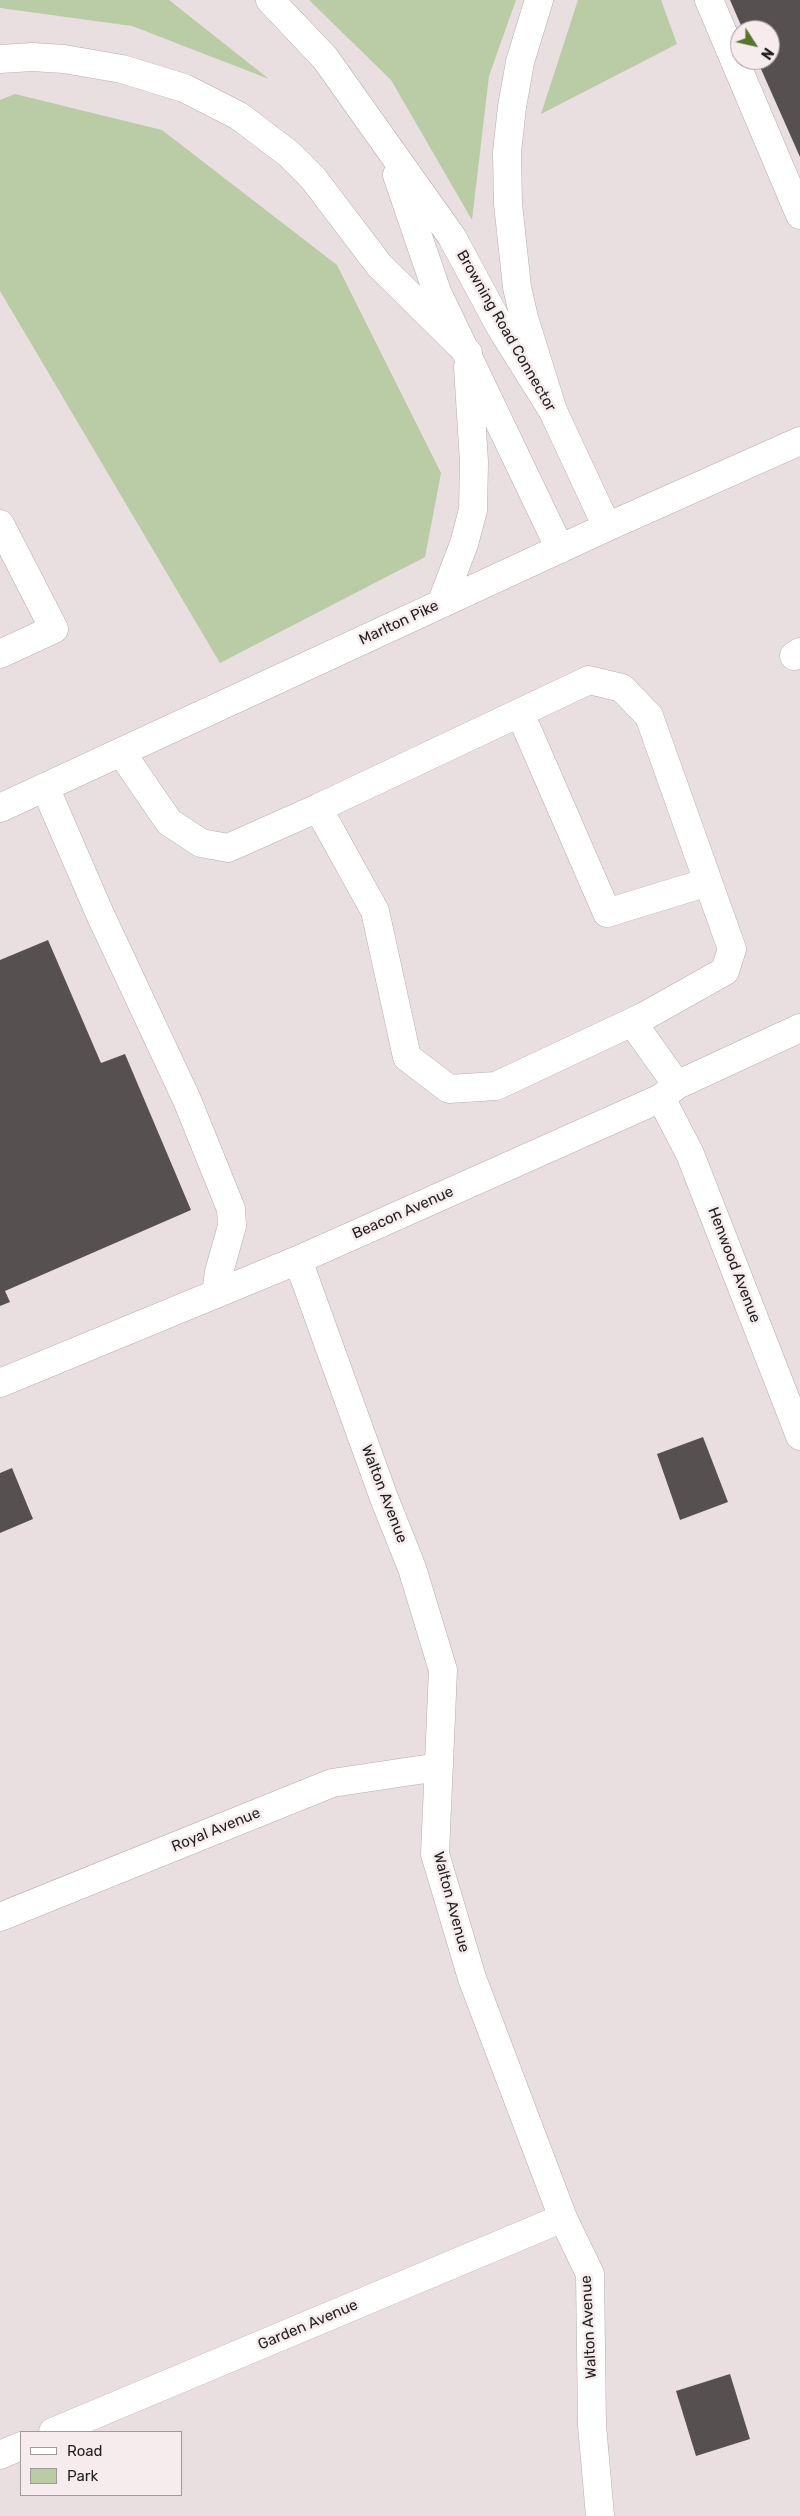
<!DOCTYPE html>
<html>
<head>
<meta charset="utf-8">
<style>
  body { margin:0 }
  #map { position:relative; width:800px; height:2516px; overflow:hidden; background:#e9dfe1; font-family:Rubik,sans-serif }
  canvas { display:block }
  .legend { position:absolute; left:20px; top:2431px; width:162px; height:65px; box-sizing:border-box; background:#f6ecee; border:1px solid #a19a9b; margin:0; padding:6px 9px; list-style:none; font-size:15px; color:#221f1f }
  .legend li { display:flex; align-items:center; gap:10px; height:25px }
  .legend b { width:25px; border:1px solid #a19a9b }
  .north { position:absolute; left:730px; top:20px; width:50px; height:50px; box-sizing:border-box; background:#f6ecee; border:1px solid #a19a9b; border-radius:50%; rotate:125deg; font-size:14px; font-weight:700; line-height:20px; text-align:center; color:#221f1f }
  .north::after { content:''; display:block; margin:auto; width:18px; height:22px; background:#57762d; clip-path:polygon(50% 0,100% 100%,50% 72%,0 100%) }
</style>
</head>
<body>
<div id="map">
<canvas width="800" height="2516"></canvas>
<ul class="legend">
<li><b style="height:6px;background:#fff"></b>Road</li>
<li><b style="height:14px;background:#b9cca5"></b>Park</li>
</ul>
<div class="north">N</div>
</div>
<script>
const context = document.querySelector('canvas').getContext('2d');
context.lineJoin = 'round';
function paint(path, color) {
  context.fillStyle = color;
  context.fill(path, 'evenodd');
}
function shape(rows) {
  const path = new Path2D();
  for (const r of rows) {
    path.moveTo(r[0], r[1]);
    for (let i = 2; i < r.length; i += 2) path.lineTo(r[i], r[i + 1]);
  }
  return path;
}
function stroke(path, color, width, dash) {
  context.strokeStyle = color;
  context.lineWidth = width;
  context.lineCap = dash ? 'butt' : 'round';
  context.setLineDash(dash || []);
  context.stroke(path);
}
function write(font, color, halo, rows, align = 'center') {
  context.font = font + ' Rubik,sans-serif';
  context.lineWidth = 5;
  context.setLineDash([]);
  context.textBaseline = 'middle';
  context.strokeStyle = halo;
  context.fillStyle = color;
  for (const [text, x, y, turn = 0] of rows) {
    context.save();
    context.translate(x, y);
    context.rotate((+turn || 0) * Math.PI / 180);
    context.textAlign = isNaN(turn) ? turn : align;
    if (halo) context.strokeText(text, 0, 0);
    context.fillText(text, 0, 0);
    context.restore();
  }
}
paint(shape([
  [0,0,169,0,269,79,132,26,0,8],
  [309,0,516,0,489,76,472,220,391,80],
  [578,0,661,0,677,44,541,114],
  [15,94,162,130,337,265,441,473,425,557,220,663,0,291,0,100]
]), '#b9cca5');
paint(shape([
  [730,0,800,0,800,157,757,60,770,60,770,30,743,30],
  [48,940,101,1063,125,1054,191,1210,5,1291,10,1302,0,1306,0,960],
  [703,1437,728,1502,680,1520,657,1454],
  [12,1468,33,1519,0,1533,0,1473],
  [730,2374,750,2439,696,2456,676,2391]
]), '#575051');
const minor = shape([
  [709,0,800,215],
  [0,524,54,629,0,654],
  [794,656,800,652],
  [520,713,607,913,708,882],
  [121,752,169,822,201,843,228,848,318,808,589,680,622,688,649,716,732,949,725,971,645,1016,496,1086,449,1089,407,1057,375,911,318,808],
  [45,787,100,914,187,1100,231,1209,232,1226,219,1272,216,1294],
  [632,1022,677,1085],
  [661,1098,690,1154,800,1436],
  [298,1260,384,1498,412,1568,443,1670,435,1854,472,1978,563,2218,590,2274,592,2425,600,2516],
  [0,1383,298,1260,661,1098,677,1085,800,1028],
  [0,1917,332,1783,439,1767],
  [53,2432,563,2218],
  [0,2455,21,2446]
]);
const major = shape([
  [270,0,325,58,452,237,501,328,553,411,607,527],
  [397,175,437,292,560,549],
  [441,604,464,544,473,510,474,462,468,367],
  [0,808,607,527,800,441]
]);
const highway = shape([
  [539,0,520,62,512,107,507,152,508,204,517,287,524,318,553,411],
  [0,59,32,57,64,59,122,69,184,88,239,116,289,154,313,178,379,265,468,353]
]);
stroke(minor, '#b6adae', 29);
stroke(major, '#b6adae', 29);
stroke(highway, '#b6adae', 29);
stroke(minor, '#fff', 28);
stroke(major, '#fff', 28);
stroke(highway, '#fff', 28);
write('15px', '#221f1f', '#f6ecee', [
  ["Browning Road Connector",506,331,60],
  ["Marlton Pike",399,623,-25],
  ["Beacon Avenue",403,1213,-24],
  ["Henwood Avenue",734,1265,69],
  ["Walton Avenue",384,1494,69],
  ["Royal Avenue",216,1830,-22],
  ["Walton Avenue",451,1902,75],
  ["Garden Avenue",308,2325,-23],
  ["Walton Avenue",589,2327,-93]
]);
</script>
</body>
</html>
